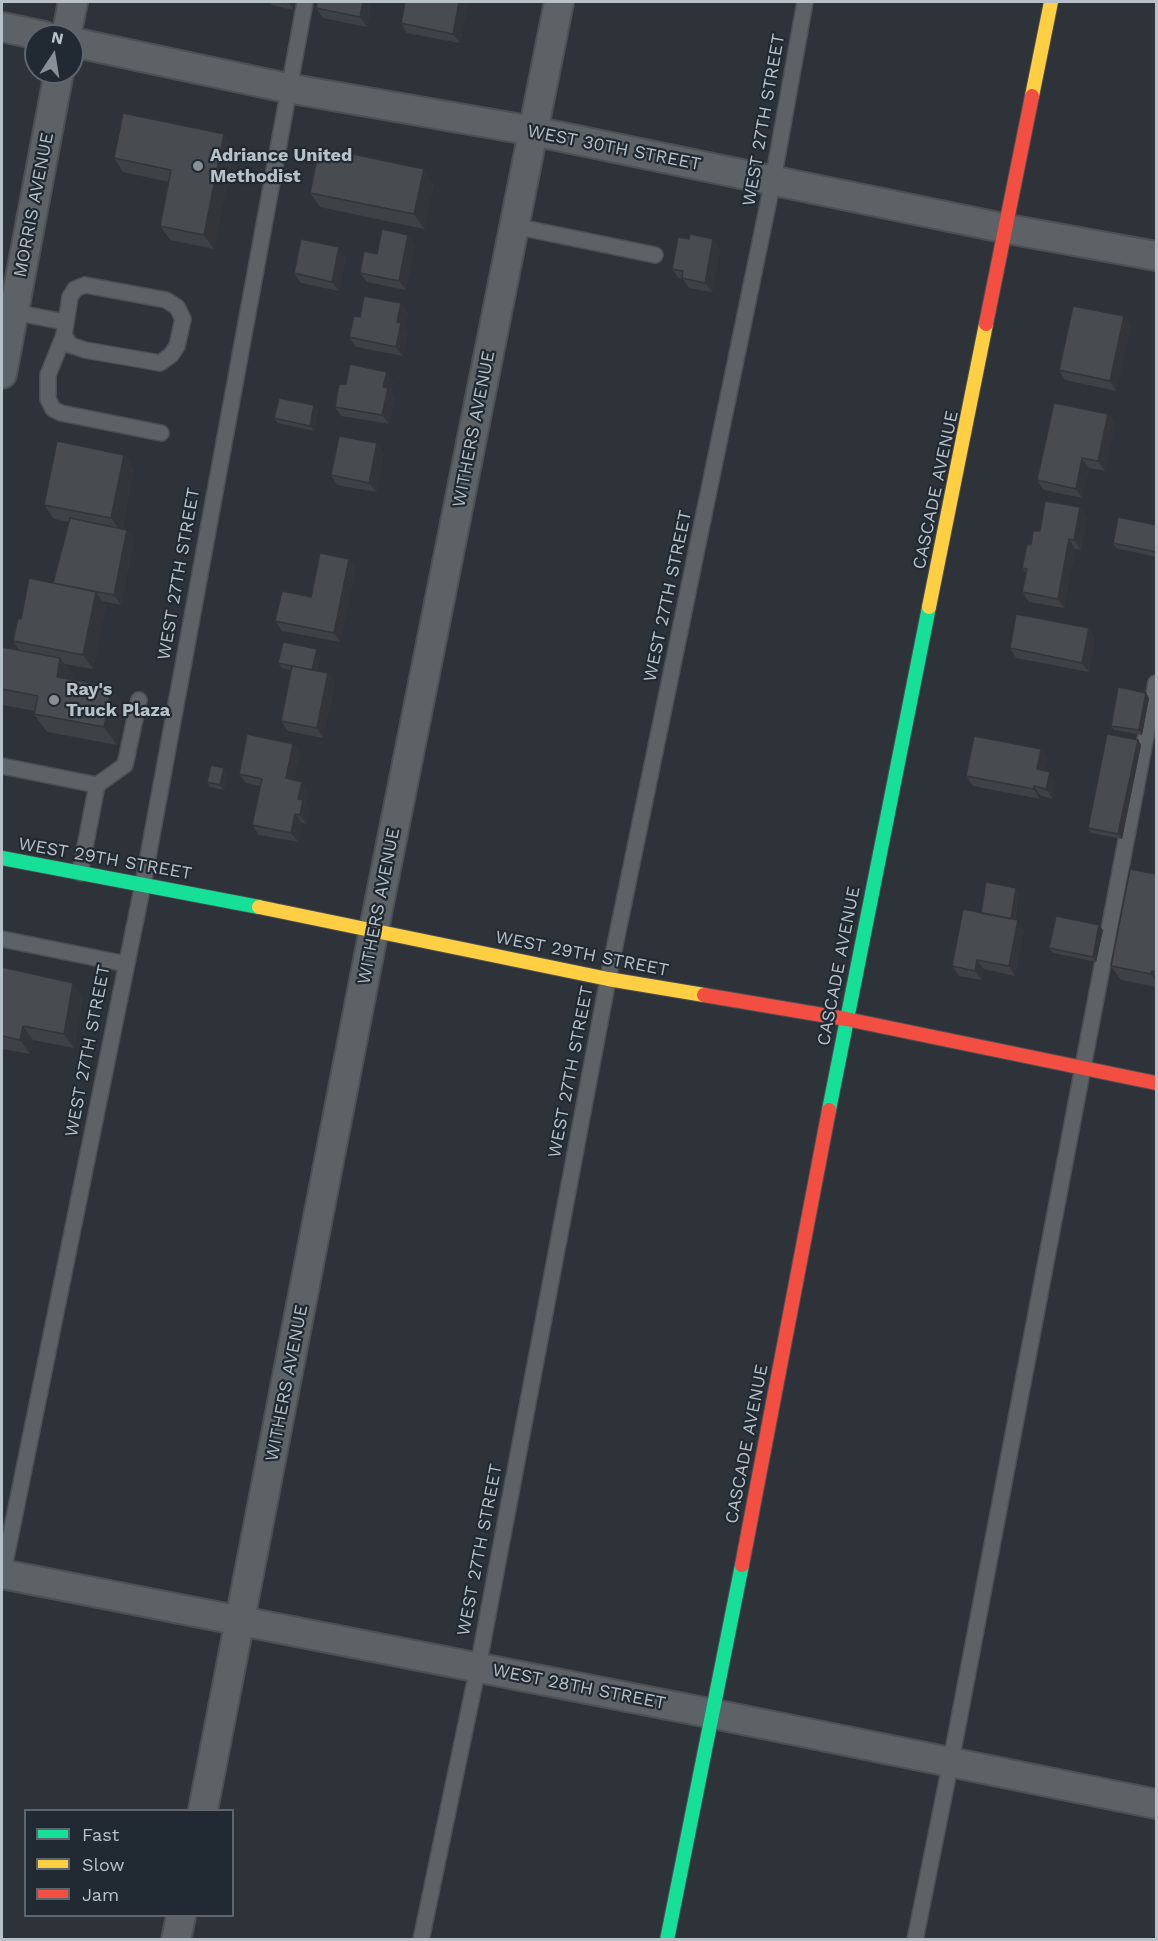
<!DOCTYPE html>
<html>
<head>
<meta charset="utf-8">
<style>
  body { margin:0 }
  #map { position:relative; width:1158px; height:1941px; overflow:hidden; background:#2e3339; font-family:"Work Sans",sans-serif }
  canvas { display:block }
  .frame { position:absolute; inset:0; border:3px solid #b8c0c8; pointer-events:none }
  .legend { position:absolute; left:24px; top:1809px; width:210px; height:108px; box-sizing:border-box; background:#212a32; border:2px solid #5d666e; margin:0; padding:8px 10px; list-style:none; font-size:18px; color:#b8c0c8 }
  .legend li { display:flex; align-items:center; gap:12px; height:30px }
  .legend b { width:30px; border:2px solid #5d666e }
  .north { position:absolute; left:24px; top:24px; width:60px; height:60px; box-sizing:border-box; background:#212a32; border:2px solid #5d666e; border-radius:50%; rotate:12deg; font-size:16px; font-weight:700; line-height:24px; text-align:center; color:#b8c0c8 }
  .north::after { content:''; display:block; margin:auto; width:21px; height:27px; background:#888f96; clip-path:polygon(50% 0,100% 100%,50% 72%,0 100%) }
</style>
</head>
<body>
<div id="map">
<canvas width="1158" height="1941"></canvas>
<div class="frame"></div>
<ul class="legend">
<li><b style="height:8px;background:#16e098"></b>Fast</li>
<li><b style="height:8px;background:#ffcf43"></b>Slow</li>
<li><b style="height:8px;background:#f24e42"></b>Jam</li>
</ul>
<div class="north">N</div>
</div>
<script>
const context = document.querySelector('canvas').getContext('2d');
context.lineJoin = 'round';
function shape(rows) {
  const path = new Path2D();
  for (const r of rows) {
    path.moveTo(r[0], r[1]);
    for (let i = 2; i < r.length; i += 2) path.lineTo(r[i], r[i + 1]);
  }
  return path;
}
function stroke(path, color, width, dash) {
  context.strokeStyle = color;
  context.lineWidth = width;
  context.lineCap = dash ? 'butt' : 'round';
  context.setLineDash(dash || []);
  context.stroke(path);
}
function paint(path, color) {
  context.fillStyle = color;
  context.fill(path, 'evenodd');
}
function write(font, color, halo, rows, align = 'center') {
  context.font = font + ' "Work Sans",sans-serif';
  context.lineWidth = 4.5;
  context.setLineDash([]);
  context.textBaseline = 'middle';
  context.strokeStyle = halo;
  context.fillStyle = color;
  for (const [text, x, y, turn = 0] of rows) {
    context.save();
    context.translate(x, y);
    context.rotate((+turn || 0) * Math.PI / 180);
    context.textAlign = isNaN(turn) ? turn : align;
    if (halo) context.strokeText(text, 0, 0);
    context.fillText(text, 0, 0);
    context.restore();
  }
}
const lane = shape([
  [514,226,655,255],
  [85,285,166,300,177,307,183,319,177,346,171,355,160,363,85,350,70,345,64,335,70,297,75,289,85,285],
  [13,312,65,322],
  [64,335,48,375,48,399,53,409,61,413,161,433],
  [2,766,97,785,80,873],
  [97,785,125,765,139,700],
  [2,939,126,964],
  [2,1577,143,884,305,2],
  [421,1940,478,1667,608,979,773,180,805,2],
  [915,1940,951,1761,1156,683]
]);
const street = shape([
  [2,27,44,36],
  [66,36,73,2],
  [72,42,287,88,533,131,1008,229,1156,256],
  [2,374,59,72],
  [2,1574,714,1714,1156,1804],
  [203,1810,374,929,559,2],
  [176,1940,181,1916]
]);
const fast = shape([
  [2,858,259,907],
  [829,1110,929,607],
  [667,1940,742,1565]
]);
const slow = shape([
  [1032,96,1051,2],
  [929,607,986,324],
  [259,907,608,979,704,995]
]);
const jam = shape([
  [986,324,1032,96],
  [704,995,846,1019,1156,1083],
  [742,1565,829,1110]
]);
stroke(lane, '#4c4f53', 18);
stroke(street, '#4c4f53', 32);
stroke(fast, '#4c4f53', 16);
stroke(slow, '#4c4f53', 16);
stroke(jam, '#4c4f53', 16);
stroke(lane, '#5d6266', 15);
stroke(street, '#5d6266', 28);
stroke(fast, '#16e098', 14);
stroke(slow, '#ffcf43', 14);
stroke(jam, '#f24e42', 14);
paint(shape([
  [269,2,295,2,293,10,272,5],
  [371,2,367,27,323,18,316,8],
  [468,2,460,43,407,33,401,23],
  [224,134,234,148,214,249,170,240,160,226,169,182,123,172,114,158],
  [434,183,424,229,320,207,310,193],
  [689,239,713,239,720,249,712,292,689,288,683,279,678,278,672,269],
  [415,244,406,290,367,282,360,273,377,254],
  [346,257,339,291,301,283,294,273],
  [401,303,408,313,405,327,408,332,403,356,356,347,349,337,360,317],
  [1131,326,1116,391,1065,380,1059,370],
  [393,381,391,393,395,398,389,424,341,416,335,407,346,384],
  [314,405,318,410,314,431,278,423,274,418],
  [1108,414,1115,424,1105,471,1089,468,1082,498,1044,490,1037,480],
  [377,443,384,453,376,492,337,485,331,475],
  [124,455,134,469,122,529,134,539,121,605,102,601,106,606,93,669,65,664,73,676,72,680,112,687,124,705,117,745,47,732,34,714,35,711,2,705,2,647,19,650,13,641,21,619,54,583,69,522,54,519,44,505],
  [1087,517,1081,550,1075,549,1064,608,1029,602,1022,592,1026,573,1022,568,1031,545],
  [1156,525,1156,557,1116,548,1113,543],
  [349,559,356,568,340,642,282,631,275,621,311,597],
  [1095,638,1089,672,1016,658,1010,648],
  [320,654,317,671,328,673,335,683,323,738,288,731,281,721,291,670,282,668,278,663],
  [1146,693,1149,698,1142,735,1114,730,1111,726],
  [1138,740,1141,745,1122,839,1091,833,1088,828],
  [293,744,300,753,294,780,302,782,308,791,306,804,310,809,307,824,302,823,298,842,259,835,252,825,260,786,246,783,239,774],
  [1048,758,1045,771,1056,782,1053,799,1041,796,1040,799,973,786,966,776],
  [224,768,227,773,224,790,210,787,207,782],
  [1156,874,1156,987,1121,980,1111,966],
  [1019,893,1015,920,1024,930,1015,976,984,969,982,980,959,976,952,966,981,913],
  [1103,930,1096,962,1053,953,1049,948],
  [2,967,83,997,74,1048,33,1040,30,1054,2,1049]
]), '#3e4146');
paint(shape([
  [288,2,295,2,293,10],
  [363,2,371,2,367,27,360,17],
  [459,2,468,2,460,43,453,34],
  [224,134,234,148,214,249,204,235],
  [424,169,434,183,424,229,414,214],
  [408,235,415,244,406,290,399,281],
  [713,239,720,249,712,292,705,283],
  [339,247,346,257,339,291,332,282],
  [401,303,408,313,405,327,408,332,403,356,396,347,397,322],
  [1124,316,1131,326,1116,391,1110,381],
  [387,372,393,381,391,393,395,398,389,424,382,415,383,387],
  [314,405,318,410,314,431,310,426],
  [1108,414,1115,424,1105,471,1098,461],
  [377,443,384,453,376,492,369,483],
  [124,455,134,469,121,532,111,518],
  [1082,458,1089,468,1082,498,1076,489],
  [1080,507,1087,517,1081,550,1074,540],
  [127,530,134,539,121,605,114,595],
  [1069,539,1075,549,1064,608,1058,599],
  [349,559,356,568,340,642,334,633],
  [96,592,106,606,93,669,83,655],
  [1089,628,1095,638,1089,672,1082,663],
  [317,649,320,654,316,675,312,670],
  [60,658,73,676,69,695,57,677],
  [328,673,335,683,323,738,317,728],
  [112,687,124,705,117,745,104,727],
  [1146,693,1149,698,1142,735,1139,730],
  [1138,740,1141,745,1122,839,1118,834],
  [293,744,300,753,293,788,286,778],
  [1041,749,1048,758,1044,779,1037,769],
  [224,768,227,773,224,790,220,785],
  [1050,772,1056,782,1053,799,1046,789],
  [302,782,308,791,306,804,310,809,307,824,300,815,298,799],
  [1034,786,1041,796,1040,799,1034,789],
  [295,814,302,823,298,842,291,833],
  [1016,888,1019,893,1013,928,1010,923],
  [1018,920,1024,930,1015,976,1009,966],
  [1099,925,1103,930,1096,962,1093,957],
  [977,960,984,969,982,980,975,971],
  [1152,971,1156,978,1156,981,1151,974],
  [73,983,83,997,74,1048,64,1034],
  [23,1026,33,1040,30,1054,20,1040]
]), '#323539');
const building = shape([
  [317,2,363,2,360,17,316,8,317,2],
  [405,2,459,2,453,34,401,23,405,2],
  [123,113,224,134,204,235,160,226,171,170,114,158,123,113],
  [319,147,424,169,414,214,310,193,319,147],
  [382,229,408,235,399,281,360,273,364,251,377,254,382,229],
  [690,234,713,239,705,283,682,278,683,271,672,269,678,237,689,239,690,234],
  [301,239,339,247,332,282,294,273,301,239],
  [364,296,401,303,397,322,401,323,396,347,349,337,354,316,360,317,364,296],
  [1073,306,1124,316,1110,381,1059,370,1073,306],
  [350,364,387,372,383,387,388,388,382,415,335,407,339,384,346,384,350,364],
  [279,398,314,405,310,426,274,418,279,398],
  [1054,403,1108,414,1098,461,1082,458,1076,489,1037,480,1054,403],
  [339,436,377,443,369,483,331,475,339,436],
  [57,441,124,455,111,518,44,505,57,441],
  [1045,501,1080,507,1074,540,1069,539,1058,599,1022,592,1027,569,1022,568,1027,544,1031,545,1033,531,1040,531,1045,501],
  [1118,517,1156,525,1156,552,1113,543,1118,517],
  [70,518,127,530,114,595,53,583,70,518],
  [320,553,349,559,334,633,275,621,282,591,311,597,320,553],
  [29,578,96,592,83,655,13,641,18,618,21,619,29,578],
  [1016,614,1089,628,1082,663,1010,648,1016,614],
  [283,642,317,649,312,670,278,663,283,642],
  [2,647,60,658,57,677,112,687,104,727,34,714,38,696,2,689,2,647],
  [292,666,328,673,317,728,281,721,292,666],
  [1118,687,1146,693,1139,730,1111,726,1118,687],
  [247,734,293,744,286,778,302,782,298,799,303,800,300,815,295,814,291,833,252,825,262,779,239,774,247,734],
  [1107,734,1138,740,1118,834,1088,828,1107,734],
  [974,736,1041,749,1037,769,1050,772,1046,789,1034,786,1034,789,966,776,974,736],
  [211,765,224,768,220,785,207,782,211,765],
  [1130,869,1156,874,1156,972,1152,971,1151,974,1111,966,1130,869],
  [986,882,1016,888,1011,919,981,913,986,882],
  [963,909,1018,920,1009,966,977,960,975,971,952,966,963,909],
  [1056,916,1099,925,1093,957,1049,948,1056,916],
  [2,967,73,983,64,1034,23,1026,20,1040,2,1036,2,967]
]);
paint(building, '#484c51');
stroke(building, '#323539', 1.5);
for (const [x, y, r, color] of [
  [198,166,6,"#888f96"],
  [54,700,6,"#888f96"]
]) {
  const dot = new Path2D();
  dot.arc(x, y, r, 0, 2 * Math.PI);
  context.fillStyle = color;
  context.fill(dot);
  stroke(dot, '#212a32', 2);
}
write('18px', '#b8c0c8', '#212a32', [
  ["WEST 27TH STREET",764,120,-80],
  ["WEST 30TH STREET",614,148,11],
  ["MORRIS AVENUE",34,205,-79],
  ["WITHERS AVENUE",474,429,-79],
  ["CASCADE AVENUE",936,490,-78],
  ["WEST 27TH STREET",179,574,-80],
  ["WEST 27TH STREET",668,596,-78],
  ["WEST 29TH STREET",105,859,10],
  ["WITHERS AVENUE",379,906,-79],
  ["WEST 29TH STREET",582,954,11],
  ["CASCADE AVENUE",839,966,-79],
  ["WEST 27TH STREET",88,1051,-79],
  ["WEST 27TH STREET",571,1072,-79],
  ["WITHERS AVENUE",287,1383,-79],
  ["CASCADE AVENUE",747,1444,-79],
  ["WEST 27TH STREET",480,1550,-79],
  ["WEST 28TH STREET",579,1687,11]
]);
write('bold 18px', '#b8c0c8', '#212a32', [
  ["Adriance United",210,156],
  ["Methodist",210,177],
  ["Ray's",66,690],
  ["Truck Plaza",66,711]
], 'left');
</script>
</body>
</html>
